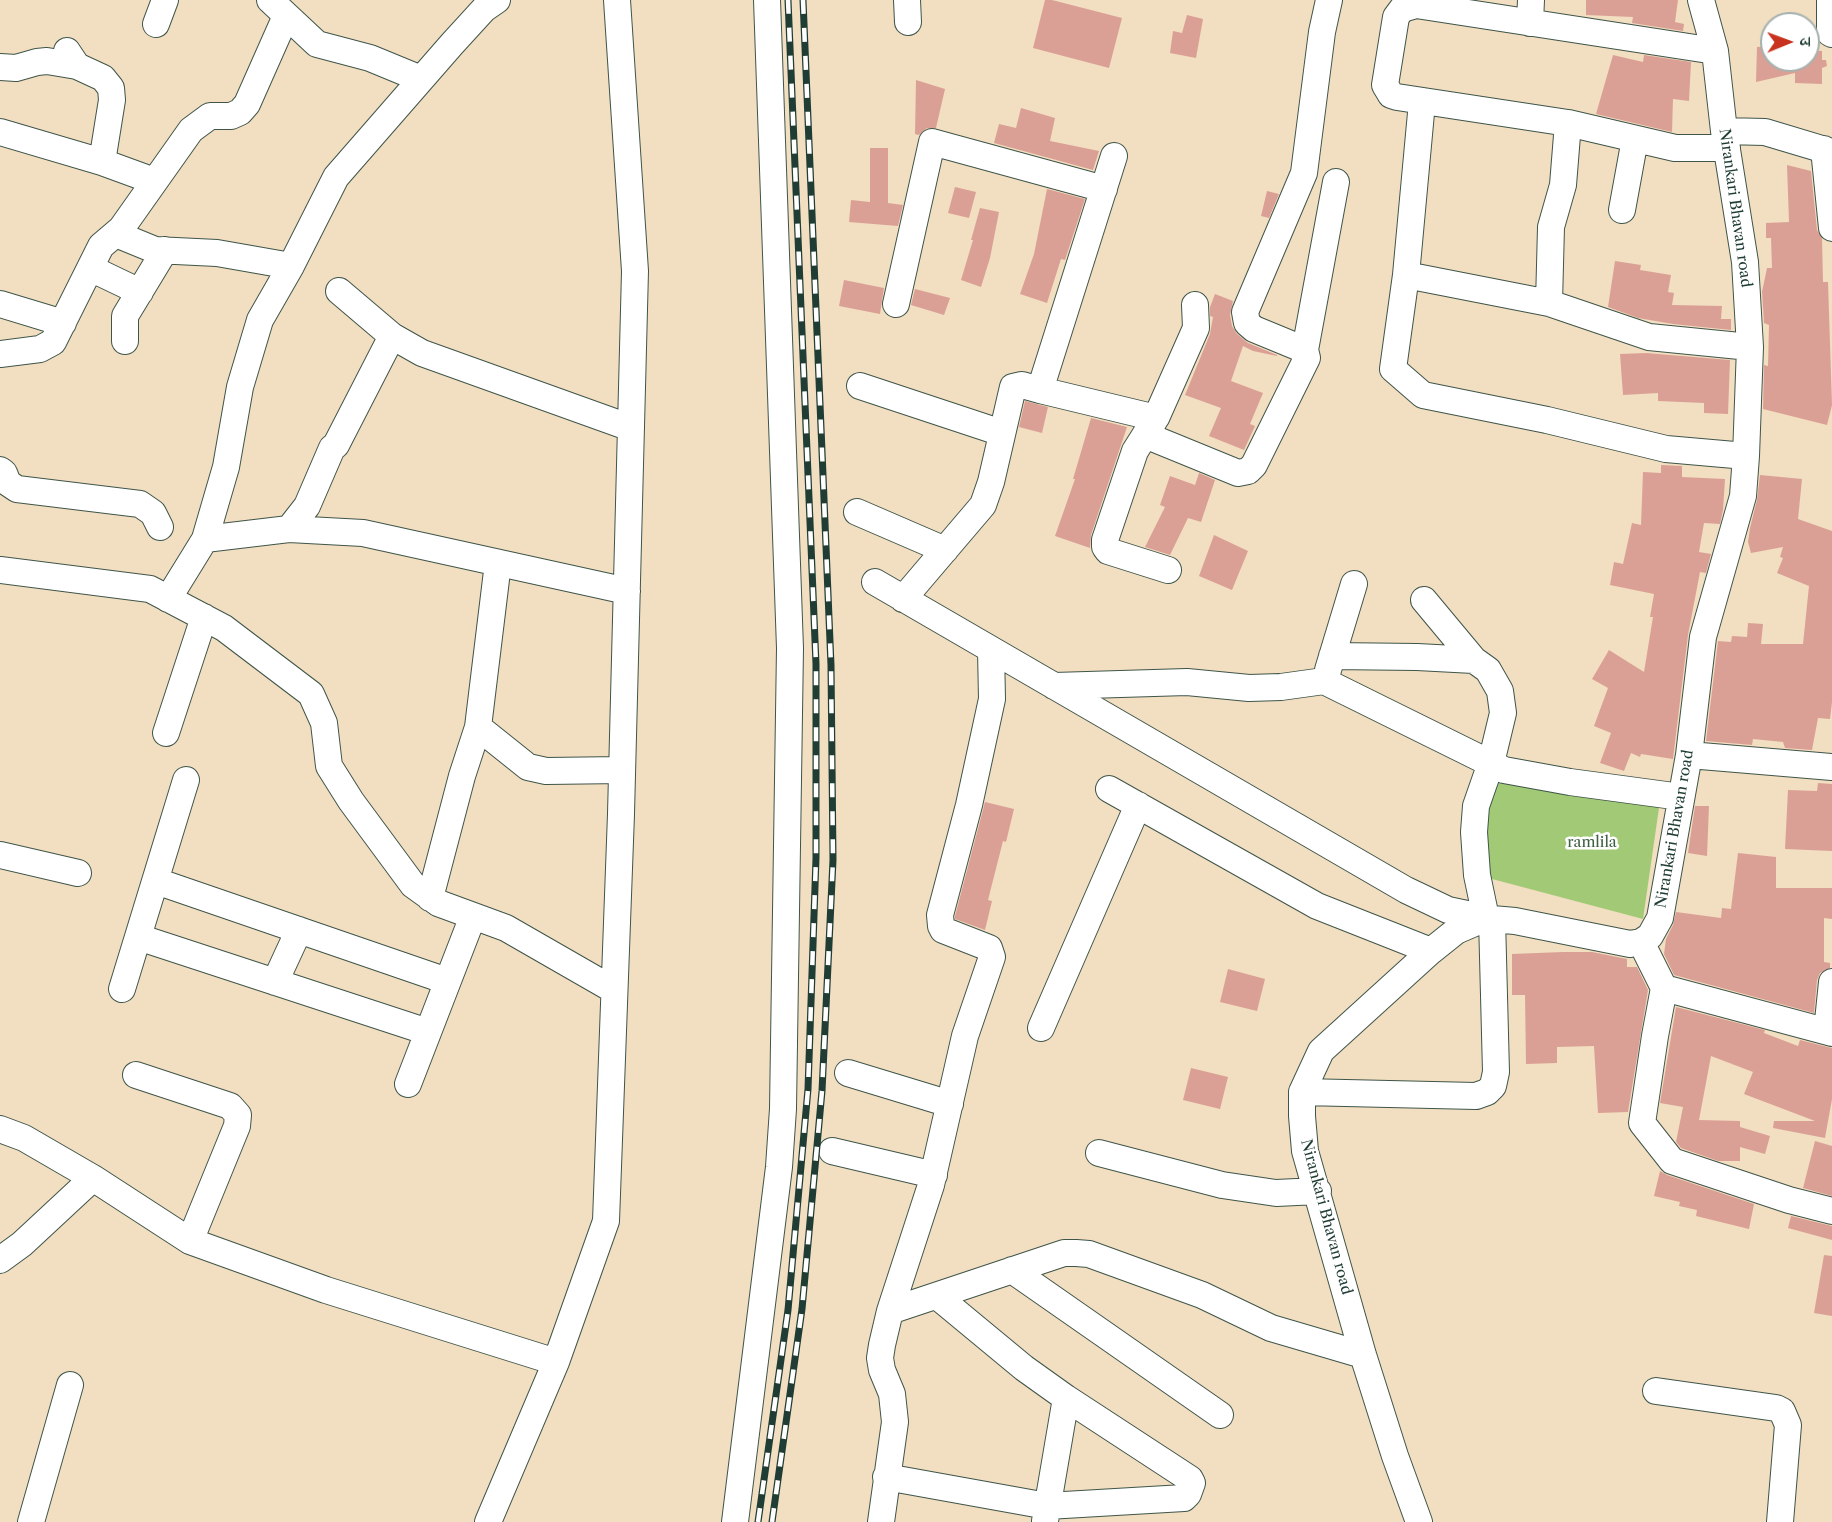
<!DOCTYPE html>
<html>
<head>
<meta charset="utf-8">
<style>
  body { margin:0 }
  #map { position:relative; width:1832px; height:1522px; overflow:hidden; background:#f2dec0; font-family:"Libre Caslon Text","Noto Serif Devanagari",serif }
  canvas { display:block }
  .north { position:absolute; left:1760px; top:12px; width:60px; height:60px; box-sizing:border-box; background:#fff; border:2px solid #a5b1ae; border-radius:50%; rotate:89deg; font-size:16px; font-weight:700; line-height:24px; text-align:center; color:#1f3d34 }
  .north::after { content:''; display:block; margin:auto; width:21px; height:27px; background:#c8321e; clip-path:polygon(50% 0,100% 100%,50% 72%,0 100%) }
</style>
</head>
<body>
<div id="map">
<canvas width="1832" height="1522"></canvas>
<div class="north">उ</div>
</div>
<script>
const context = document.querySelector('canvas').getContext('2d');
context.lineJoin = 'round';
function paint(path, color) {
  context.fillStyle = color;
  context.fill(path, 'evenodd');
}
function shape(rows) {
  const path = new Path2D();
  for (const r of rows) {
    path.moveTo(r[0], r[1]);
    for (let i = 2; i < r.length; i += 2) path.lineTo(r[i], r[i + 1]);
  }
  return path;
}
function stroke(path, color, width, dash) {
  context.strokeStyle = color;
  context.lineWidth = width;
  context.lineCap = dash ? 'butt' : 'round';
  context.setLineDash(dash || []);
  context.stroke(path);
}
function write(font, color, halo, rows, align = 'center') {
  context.font = font + ' "Libre Caslon Text",serif';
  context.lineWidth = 5;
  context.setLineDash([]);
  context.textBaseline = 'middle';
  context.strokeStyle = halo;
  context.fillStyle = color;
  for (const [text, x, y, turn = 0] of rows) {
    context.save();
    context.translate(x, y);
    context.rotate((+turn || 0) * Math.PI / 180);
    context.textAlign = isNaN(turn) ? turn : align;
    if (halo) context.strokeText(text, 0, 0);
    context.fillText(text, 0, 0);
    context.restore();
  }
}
paint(shape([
  [1491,763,1661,794,1643,919,1477,875]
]), '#a2ca76');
paint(shape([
  [1045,0,1052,0,1122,18,1109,68,1033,48],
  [1586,0,1678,0,1675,22,1684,24,1683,31,1632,23,1633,17,1586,15],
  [1187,15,1203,19,1196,58,1170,53,1173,31,1182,33],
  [1772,46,1772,60,1808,60,1808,50,1822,51,1822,60,1826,60,1827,66,1822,68,1822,84,1795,83,1795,73,1756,82,1757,47],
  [1613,55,1643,62,1644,55,1691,62,1689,101,1673,99,1672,132,1596,114],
  [916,80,945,89,936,128,927,128,919,135,915,134],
  [1021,108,1055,118,1050,141,1099,151,1093,170,994,143,999,124,1016,128],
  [870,148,888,148,888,203,903,205,898,226,849,222,851,200,870,202],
  [1787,165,1811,171,1817,230,1822,238,1823,282,1828,282,1832,405,1827,425,1763,409,1764,365,1768,366,1769,325,1764,323,1762,292,1767,268,1772,268,1771,238,1766,238,1766,223,1789,222],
  [955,187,976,192,969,218,948,213],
  [1047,189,1085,199,1065,260,1061,259,1047,303,1020,294,1034,254],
  [1267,191,1279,194,1269,218,1261,216],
  [980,208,999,212,990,258,981,287,961,280,973,240,971,240],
  [1615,261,1641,265,1640,270,1671,275,1668,292,1674,293,1672,305,1722,306,1721,319,1731,319,1731,330,1673,324,1638,318,1608,307],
  [844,280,884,288,880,314,839,306],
  [915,289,950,298,944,315,911,305],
  [1215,294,1233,301,1230,315,1232,326,1237,334,1248,343,1277,355,1277,356,1253,351,1243,346,1231,381,1263,393,1250,424,1255,426,1244,450,1209,436,1221,408,1185,395,1210,334,1213,317,1210,316,1210,307],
  [1646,353,1730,360,1728,414,1704,413,1704,403,1658,401,1658,393,1623,395,1620,354],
  [1025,401,1048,407,1042,433,1019,427],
  [1091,418,1127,427,1091,535,1090,548,1055,536,1075,479,1073,479],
  [1661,465,1682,466,1682,477,1725,479,1723,510,1720,524,1704,523,1699,552,1711,554,1706,573,1700,572,1688,635,1673,759,1641,754,1640,757,1631,753,1624,771,1600,763,1611,733,1594,726,1608,688,1592,679,1609,650,1644,672,1653,617,1650,617,1654,594,1610,585,1614,562,1623,564,1632,523,1641,525,1643,472,1661,473],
  [1199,473,1215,480,1201,522,1188,518,1170,555,1145,547,1165,507,1160,505,1170,476,1195,485],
  [1760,475,1802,479,1798,519,1832,531,1832,702,1830,719,1818,718,1812,750,1785,748,1783,742,1753,739,1752,745,1706,741,1718,641,1731,642,1732,636,1747,637,1748,623,1763,624,1761,644,1803,644,1809,586,1777,573,1783,558,1780,557,1783,547,1751,553,1748,542,1750,528,1757,500],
  [1214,535,1248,551,1232,590,1199,576],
  [1818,783,1832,784,1832,851,1785,849,1788,790,1817,791],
  [985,802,1014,809,1006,842,1003,841,988,900,992,901,985,930,955,919,955,916],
  [1695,806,1709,806,1707,856,1688,853],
  [1738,853,1776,857,1776,888,1832,888,1832,919,1824,918,1824,962,1830,963,1830,968,1820,973,1817,980,1814,1013,1674,975,1664,954,1666,939,1673,925,1676,912,1721,918,1722,908,1731,909],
  [1563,952,1592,952,1627,959,1627,967,1637,967,1648,990,1628,1112,1598,1113,1594,1046,1557,1047,1557,1063,1526,1064,1525,995,1512,995,1512,954],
  [1228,969,1265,979,1257,1011,1220,1002],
  [1676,1007,1765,1030,1764,1033,1798,1046,1800,1040,1832,1048,1832,1099,1825,1138,1773,1128,1774,1121,1815,1121,1744,1094,1753,1072,1711,1056,1699,1120,1740,1121,1740,1127,1770,1136,1765,1154,1740,1147,1740,1161,1718,1161,1681,1148,1676,1142,1683,1107,1660,1103],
  [1191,1068,1228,1077,1220,1109,1183,1100],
  [1815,1141,1832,1146,1832,1196,1803,1188],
  [1660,1171,1667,1175,1754,1204,1749,1229,1696,1216,1697,1210,1679,1206,1680,1202,1654,1196],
  [1791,1216,1832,1226,1832,1240,1788,1228],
  [1824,1255,1832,1256,1832,1316,1814,1313]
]), '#dba095');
const minor = shape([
  [270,0,317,44,370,58,421,79],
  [907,0,908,22],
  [1830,0,1830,33,1832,34],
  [1530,23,1531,0],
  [156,24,165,0],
  [67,51,77,66,103,78,111,88,112,100,102,162],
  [1715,51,1416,5,1402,9,1396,17,1385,85,1391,95,1397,97,1568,123,1675,148,1727,148],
  [0,67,16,68,37,62,47,61,77,66],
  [1422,102,1406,275,1393,369,1423,395,1547,420,1666,449,1746,456],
  [1724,131,1765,132,1832,152],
  [0,132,102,162,154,181],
  [1824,149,1832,228],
  [1622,210,1635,139],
  [116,234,155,250,217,253,291,266],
  [90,268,140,292],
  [1406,275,1549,303,1649,337,1750,347],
  [339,291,392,336,422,353,631,428],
  [1549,303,1551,227,1563,185,1568,123],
  [0,304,63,323],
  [896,304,932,142,1104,189],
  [125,341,125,316,165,250],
  [1305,350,1254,329,1247,323,1245,312,1304,173,1322,32,1329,0],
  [0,354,40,349,53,342,101,246,121,229,191,130,210,116,231,116,240,112,247,104,286,16],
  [860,386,1002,433],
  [1040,390,1156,418,1196,328,1195,305],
  [1154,421,1135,451,1105,540,1105,547,1108,551,1168,570],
  [1145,435,1238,473,1248,471,1254,465,1307,358,1305,350,1336,182],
  [0,470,4,473,8,483,17,489,140,504,153,513,160,527],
  [857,512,945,550],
  [289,529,307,506,332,448,336,445,392,336],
  [205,539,289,529,363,533,627,591],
  [0,570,150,589,224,628,311,694,324,723,329,766,351,801,413,885,438,903,506,928,614,990],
  [875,582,1406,890,1448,910,1486,918,1477,875,1474,832,1476,806,1491,763,1503,713,1500,691,1488,670,1474,660,1424,600],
  [168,599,205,539,226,467,240,387,260,320,291,266,336,177,452,44,484,9,497,0],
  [903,599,983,505,991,482,1013,387,1022,385,1040,390,1114,156],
  [1332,656,1417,657,1474,660],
  [1328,670,1354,584],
  [1054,686,1187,682,1249,688,1281,687,1324,681,1504,770,1570,782,1681,797],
  [478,727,528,767,546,771,622,770],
  [166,733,204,617],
  [1689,755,1832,767],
  [1109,789,1317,906,1431,951],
  [0,855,78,873],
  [156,881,447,981],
  [430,898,462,776,478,727,498,563],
  [138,937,428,1032],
  [1641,942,1664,988,1655,1036,1642,1123,1672,1161,1789,1200,1832,1211],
  [275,982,299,930],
  [1664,988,1832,1033],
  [122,989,186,780],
  [1041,1028,1138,805],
  [1827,1031,1832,982],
  [848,1073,950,1104],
  [136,1075,230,1106,238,1115,237,1126,190,1241],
  [408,1084,473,916],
  [1302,1092,1476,1096,1487,1092,1493,1086,1496,1072,1492,919],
  [0,1129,24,1138,93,1178,190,1241,326,1290,556,1362],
  [832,1151,934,1175],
  [1099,1153,1222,1185,1276,1193,1318,1191],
  [0,1260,22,1244,93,1178],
  [1012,1270,1220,1415],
  [937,1296,1024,1368,1066,1398,1045,1521],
  [890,1311,1064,1253,1076,1253,1089,1254,1202,1295,1271,1328,1363,1355],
  [1656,1391,1776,1408,1782,1411,1788,1425,1780,1522],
  [886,1477,1047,1506,1184,1498,1188,1494,1192,1483,1190,1479,1066,1398],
  [31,1522,70,1385],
  [488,1522,556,1362,606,1221,621,814,635,271,617,0],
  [735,1522,779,1167,783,1109,790,648,767,0],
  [881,1522,895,1422,892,1394,882,1370,880,1358,882,1345,890,1311,931,1185,965,1036,992,957,989,948,943,930,941,926,940,915,969,805,992,699,991,650],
  [1419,1522,1395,1456,1363,1355,1305,1151,1302,1116,1302,1092,1321,1051,1431,951,1456,931,1486,918,1492,919,1515,921,1630,944,1641,942,1650,936,1660,918,1689,755,1703,637,1743,496,1746,456,1750,347,1745,262,1724,131,1715,51,1701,0]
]);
stroke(minor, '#3f5549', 28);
stroke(minor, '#fff', 26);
const rail = shape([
  [758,1522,788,1310,808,1089,816,858,816,664,788,0],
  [772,1522,802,1309,822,1091,833,860,831,665,803,0]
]);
stroke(rail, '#1f3d34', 7);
stroke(rail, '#fff', 4.5, [14]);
write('15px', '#1f3d34', '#fff', [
  ["Nirankari Bhavan road",1735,208,82],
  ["Nirankari Bhavan road",1675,829,-80],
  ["Nirankari Bhavan road",1326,1217,75]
]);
write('15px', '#406044', '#fff', [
  ["ramlila",1592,843]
]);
</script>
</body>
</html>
